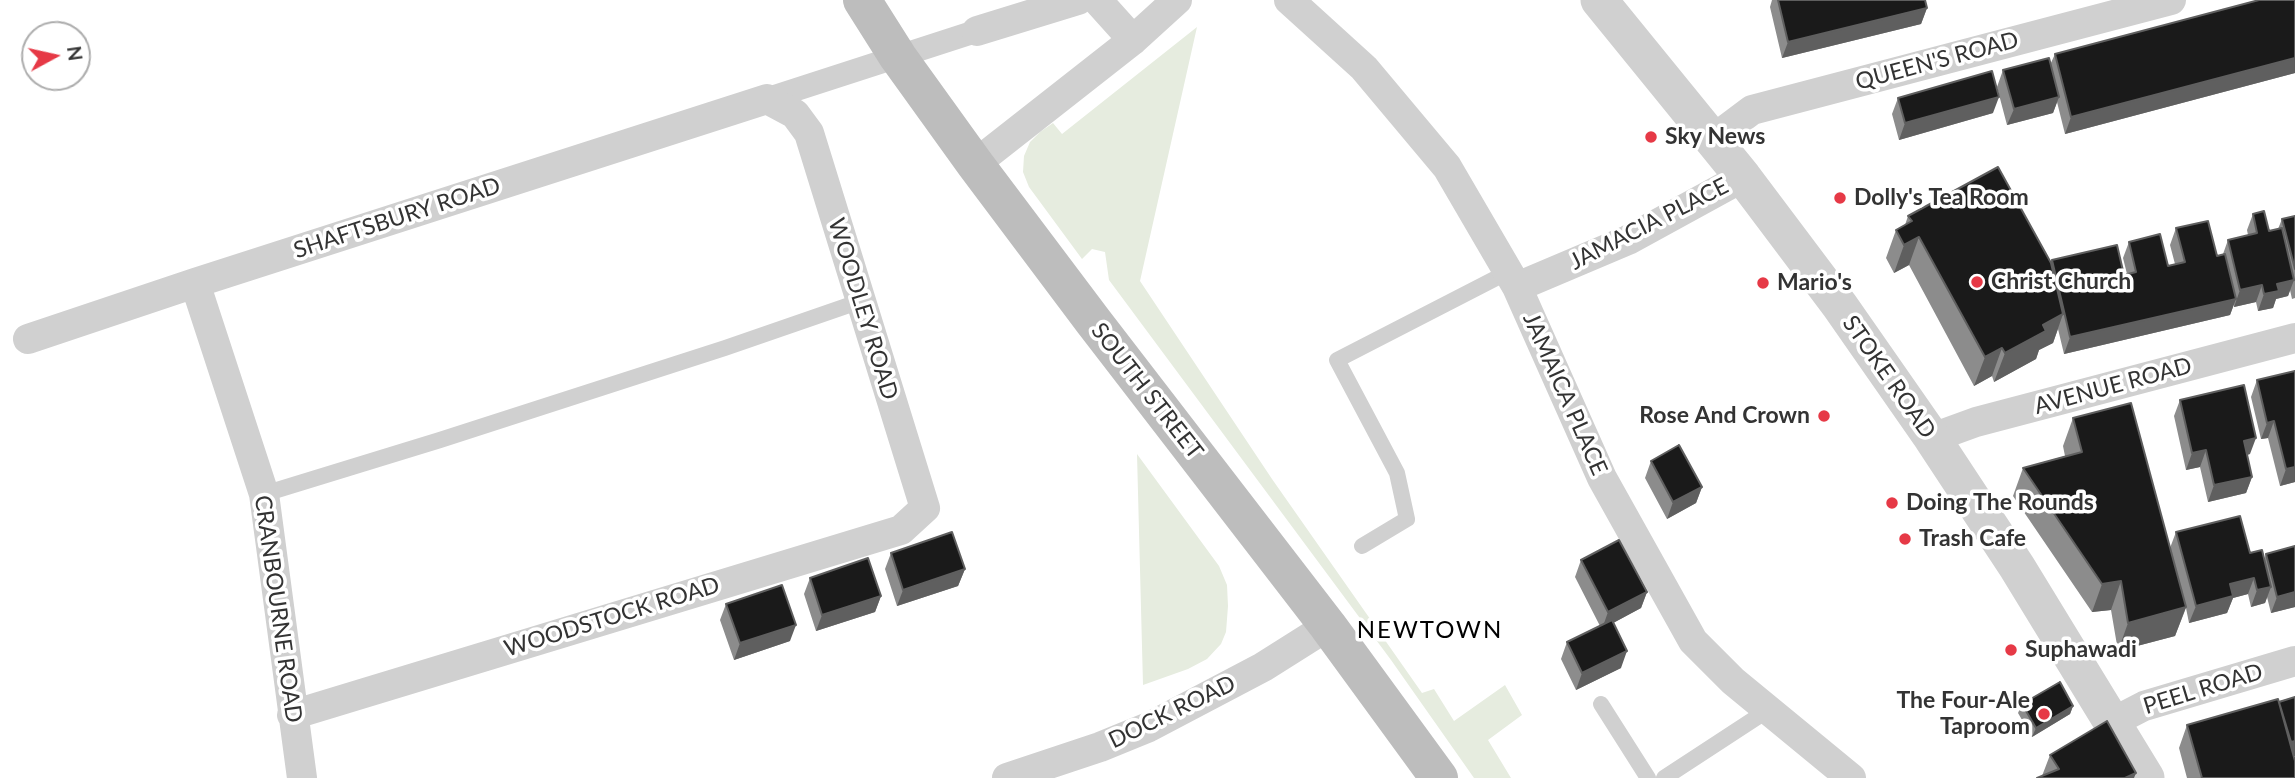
<!DOCTYPE html>
<html>
<head>
<meta charset="utf-8">
<style>
  body { margin:0 }
  #map { position:relative; width:2295px; height:778px; overflow:hidden; background:#fff; font-family:Lato,sans-serif }
  canvas { display:block }
  .north { position:absolute; left:21px; top:21px; width:70px; height:70px; box-sizing:border-box; background:#fff; border:2px solid #adadad; border-radius:50%; rotate:82deg; font-size:19px; font-weight:700; line-height:28px; text-align:center; color:#333 }
  .north::after { content:''; display:block; margin:auto; width:24px; height:32px; background:#e63946; clip-path:polygon(50% 0,100% 100%,50% 72%,0 100%) }
</style>
</head>
<body>
<div id="map">
<canvas width="2295" height="778"></canvas>
<div class="north">N</div>
</div>
<script>
const context = document.querySelector('canvas').getContext('2d');
context.lineJoin = 'round';
function paint(path, color) {
  context.fillStyle = color;
  context.fill(path, 'evenodd');
}
function shape(rows) {
  const path = new Path2D();
  for (const r of rows) {
    path.moveTo(r[0], r[1]);
    for (let i = 2; i < r.length; i += 2) path.lineTo(r[i], r[i + 1]);
  }
  return path;
}
function stroke(path, color, width, dash) {
  context.strokeStyle = color;
  context.lineWidth = width;
  context.lineCap = dash ? 'butt' : 'round';
  context.setLineDash(dash || []);
  context.stroke(path);
}
function write(font, color, halo, rows, align = 'center') {
  context.font = font + ' Lato,sans-serif';
  context.lineWidth = 7;
  context.setLineDash([]);
  context.textBaseline = 'middle';
  context.strokeStyle = halo;
  context.fillStyle = color;
  for (const [text, x, y, turn = 0] of rows) {
    context.save();
    context.translate(x, y);
    context.rotate((+turn || 0) * Math.PI / 180);
    context.textAlign = isNaN(turn) ? turn : align;
    if (halo) context.strokeText(text, 0, 0);
    context.fillText(text, 0, 0);
    context.restore();
  }
}
paint(shape([
  [1197,27,1140,281,1272,479,1422,693,1434,689,1454,721,1505,685,1522,715,1488,740,1511,778,1474,778,1391,660,1109,280,1105,252,1092,249,1082,259,1029,187,1023,172,1024,156,1030,142,1040,132,1053,123,1062,134],
  [1137,454,1219,566,1227,585,1228,606,1226,632,1221,644,1207,659,1188,669,1143,685]
]), '#e6ecdf');
stroke(shape([
  [264,494,440,440,725,348,861,301],
  [1362,546,1407,519,1397,473,1337,360,1508,272],
  [1601,704,1648,778],
  [1664,778,1768,710]
]), '#d0d0d0', 16);
stroke(shape([
  [767,99,977,31]
]), '#d0d0d0', 23);
stroke(shape([
  [1097,0,1133,40],
  [1289,0,1364,68,1447,167,1517,287,1602,478,1693,641,1733,681,1851,778],
  [977,31,1078,0],
  [1712,140,1752,110,2171,0],
  [975,164,1133,40,1177,0],
  [195,283,264,494,302,778],
  [1517,287,1628,240,1743,177],
  [28,339,195,283,767,99,795,114,809,133,925,508,901,530,292,715],
  [1932,438,1976,422,2295,338],
  [2113,722,2144,706,2295,661],
  [1007,778,1100,747,1149,727,1263,667,1328,626]
]), '#d0d0d0', 30);
stroke(shape([
  [1599,0,1743,177,1840,306,1932,438,2017,567,2146,778]
]), '#d0d0d0', 37);
stroke(shape([
  [862,0,898,57,975,164,1093,321,1328,626,1439,778]
]), '#bdbdbd', 38);
paint(shape([
  [1772,0,1925,0,1927,8,1921,24,1782,58,1770,7],
  [2295,0,2295,73,2065,134,2057,102,2053,113,2007,125,1997,87,2003,70,2050,65,2055,54],
  [1898,98,1993,113,1899,140,1892,114],
  [2253,214,2269,231,2278,229,2282,219,2295,216,2295,298,2292,299,2290,290,2288,296,2276,299,2273,308,2258,311,2256,302,2234,307,2234,304,2230,315,2064,354,2058,329,2053,343,2039,350,2036,359,1994,382,1992,376,1974,386,1909,265,1894,273,1886,258,1896,230,1905,225,1908,216,2051,263,2052,260,2124,275,2127,274,2123,258,2129,242,2168,266,2175,264,2170,245,2176,228,2217,256,2223,254,2228,240,2248,235,2247,230],
  [2295,371,2295,482,2280,486,2268,438,2261,439,2251,397,2257,380],
  [2180,400,2250,454,2247,455,2252,477,2246,493,2208,502,2200,467,2186,470,2174,416],
  [2073,418,2170,548,2176,532,2250,553,2264,560,2266,554,2295,607,2271,613,2267,597,2265,603,2251,607,2248,594,2233,598,2227,613,2189,623,2186,608,2175,636,2118,651,2111,610,2092,612,2013,496,2023,468,2065,456,2063,446],
  [1651,461,1702,487,1696,503,1667,519,1645,478],
  [891,553,965,569,958,586,897,606,885,569],
  [1581,560,1647,592,1641,608,1613,623,1621,668,1576,690,1561,659,1567,642,1600,626,1575,577],
  [810,578,881,596,875,612,816,631,804,594],
  [726,604,790,641,734,660,720,620],
  [2295,697,2295,756,2294,756,2295,778,2187,778,2179,748,2187,725],
  [2022,704,2073,706,2070,714,2032,737,2018,713],
  [2050,755,2134,778,2042,776]
]), '#8c8c8c');
paint(shape([
  [1927,8,1921,24,1782,58,1788,42],
  [2295,58,2295,73,2065,134,2071,117],
  [1999,97,1993,113,1899,140,1905,123],
  [2059,97,2053,113,2007,125,2014,109],
  [1919,237,1909,265,1894,273,1904,245],
  [2294,280,2288,296,2276,299,2273,308,2258,311,2264,294,2277,284],
  [2262,285,2256,302,2234,307,2240,290],
  [2236,299,2230,315,2064,354,2070,337],
  [2063,314,2053,343,2039,350,2036,359,1994,382,2005,353,2043,325],
  [2002,348,1992,376,1974,386,1985,357],
  [2274,421,2268,438,2261,439,2267,423],
  [2256,438,2250,454,2238,457,2244,441],
  [2206,450,2200,467,2186,470,2192,453],
  [2295,467,2295,482,2280,486,2286,469],
  [2252,477,2246,493,2208,502,2214,485],
  [1702,487,1696,503,1667,519,1673,502],
  [965,569,958,586,897,606,903,590],
  [2254,578,2248,594,2233,598,2227,613,2189,623,2196,606,2230,584],
  [2121,581,2111,610,2092,612,2102,584],
  [2271,587,2265,603,2251,607,2257,590],
  [1647,592,1641,608,1602,629,1608,612],
  [2295,592,2295,607,2271,613,2277,597],
  [881,596,875,612,816,631,822,615],
  [2186,607,2175,636,2118,651,2128,623],
  [796,625,790,641,734,660,740,643],
  [1627,651,1621,668,1576,690,1582,673],
  [2073,706,2070,714,2032,737,2036,728],
  [2295,741,2295,756,2285,759,2291,742],
  [2136,773,2134,778,2125,778]
]), '#5f5f5f');
const building = shape([
  [1778,0,1925,0,1927,8,1788,42,1778,0],
  [2259,0,2295,0,2295,58,2071,117,2055,54,2259,0],
  [2049,58,2059,97,2014,109,2003,70,2049,58],
  [1992,71,1999,97,1905,123,1898,98,1992,71],
  [1998,167,2051,263,2063,314,2043,325,2046,331,2005,353,2002,348,1985,357,1919,237,1904,245,1896,230,1912,221,1908,216,1998,167],
  [2264,211,2269,231,2282,228,2294,280,2277,284,2279,291,2264,294,2262,285,2240,290,2228,240,2257,233,2253,214,2264,211],
  [2295,216,2295,269,2282,219,2295,216],
  [2208,221,2217,256,2225,254,2236,299,2070,337,2052,260,2117,245,2124,275,2136,272,2129,242,2160,234,2168,266,2185,262,2176,228,2208,221],
  [2295,371,2295,467,2286,469,2274,421,2267,423,2257,380,2295,371],
  [2244,385,2256,438,2244,441,2252,477,2214,485,2206,450,2192,453,2180,400,2244,385],
  [2131,403,2186,607,2128,623,2121,581,2102,584,2023,468,2082,452,2073,418,2131,403],
  [1679,445,1702,487,1673,502,1651,461,1679,445],
  [2240,516,2250,553,2262,550,2271,587,2257,590,2254,578,2230,584,2233,596,2196,606,2176,532,2240,516],
  [952,532,965,569,903,590,891,553,952,532],
  [1619,540,1647,592,1608,612,1581,560,1619,540],
  [2295,546,2295,592,2277,597,2266,554,2295,546],
  [868,558,881,596,822,615,810,578,868,558],
  [782,585,796,625,740,643,726,604,782,585],
  [1612,620,1627,651,1582,673,1567,642,1612,620],
  [2060,682,2073,706,2036,728,2022,704,2060,682],
  [2295,697,2295,741,2291,742,2279,702,2295,697],
  [2278,699,2295,761,2295,778,2202,778,2187,725,2278,699],
  [2107,721,2136,773,2125,778,2037,778,2059,769,2050,755,2107,721]
]);
paint(building, '#1a1a1a');
stroke(building, '#5f5f5f', 2);
for (const [x, y, r, color] of [
  [1651,137,7,"#e63946"],
  [1840,198,7,"#e63946"],
  [1977,282,7,"#e63946"],
  [1763,283,7,"#e63946"],
  [1824,416,7,"#e63946"],
  [1892,503,7,"#e63946"],
  [1905,539,7,"#e63946"],
  [2011,650,7,"#e63946"],
  [2044,714,7,"#e63946"]
]) {
  const dot = new Path2D();
  dot.arc(x, y, r, 0, 2 * Math.PI);
  context.fillStyle = color;
  context.fill(dot);
  stroke(dot, '#fff', 2.5);
}
write('23px', '#333', '#fff', [
  ["QUEEN'S ROAD",1937,61,-15],
  ["SHAFTSBURY ROAD",397,218,-18],
  ["JAMACIA PLACE",1649,224,-27],
  ["WOODLEY ROAD",863,309,73],
  ["STOKE ROAD",1889,377,55],
  ["AVENUE ROAD",2113,386,-15],
  ["SOUTH STREET",1147,391,52],
  ["JAMAICA PLACE",1565,394,66],
  ["CRANBOURNE ROAD",278,609,82],
  ["WOODSTOCK ROAD",612,617,-17],
  ["PEEL ROAD",2203,689,-17],
  ["DOCK ROAD",1172,712,-26]
]);
write('bold 23px', '#333', '#fff', [
  ["Sky News",1665,137],
  ["Dolly's Tea Room",1854,198],
  ["Christ Church",1991,282],
  ["Mario's",1777,283],
  ["Rose And Crown",1810,416,"right"],
  ["Doing The Rounds",1906,503],
  ["Trash Cafe",1919,539],
  ["Suphawadi",2025,650],
  ["The Four-Ale",2030,701,"right"],
  ["Taproom",2030,727,"right"]
], 'left');
context.letterSpacing = '2px';
write('24px', '#000', '#fff', [
  ["NEWTOWN",1430,630]
]);
context.letterSpacing = '0px';
</script>
</body>
</html>
